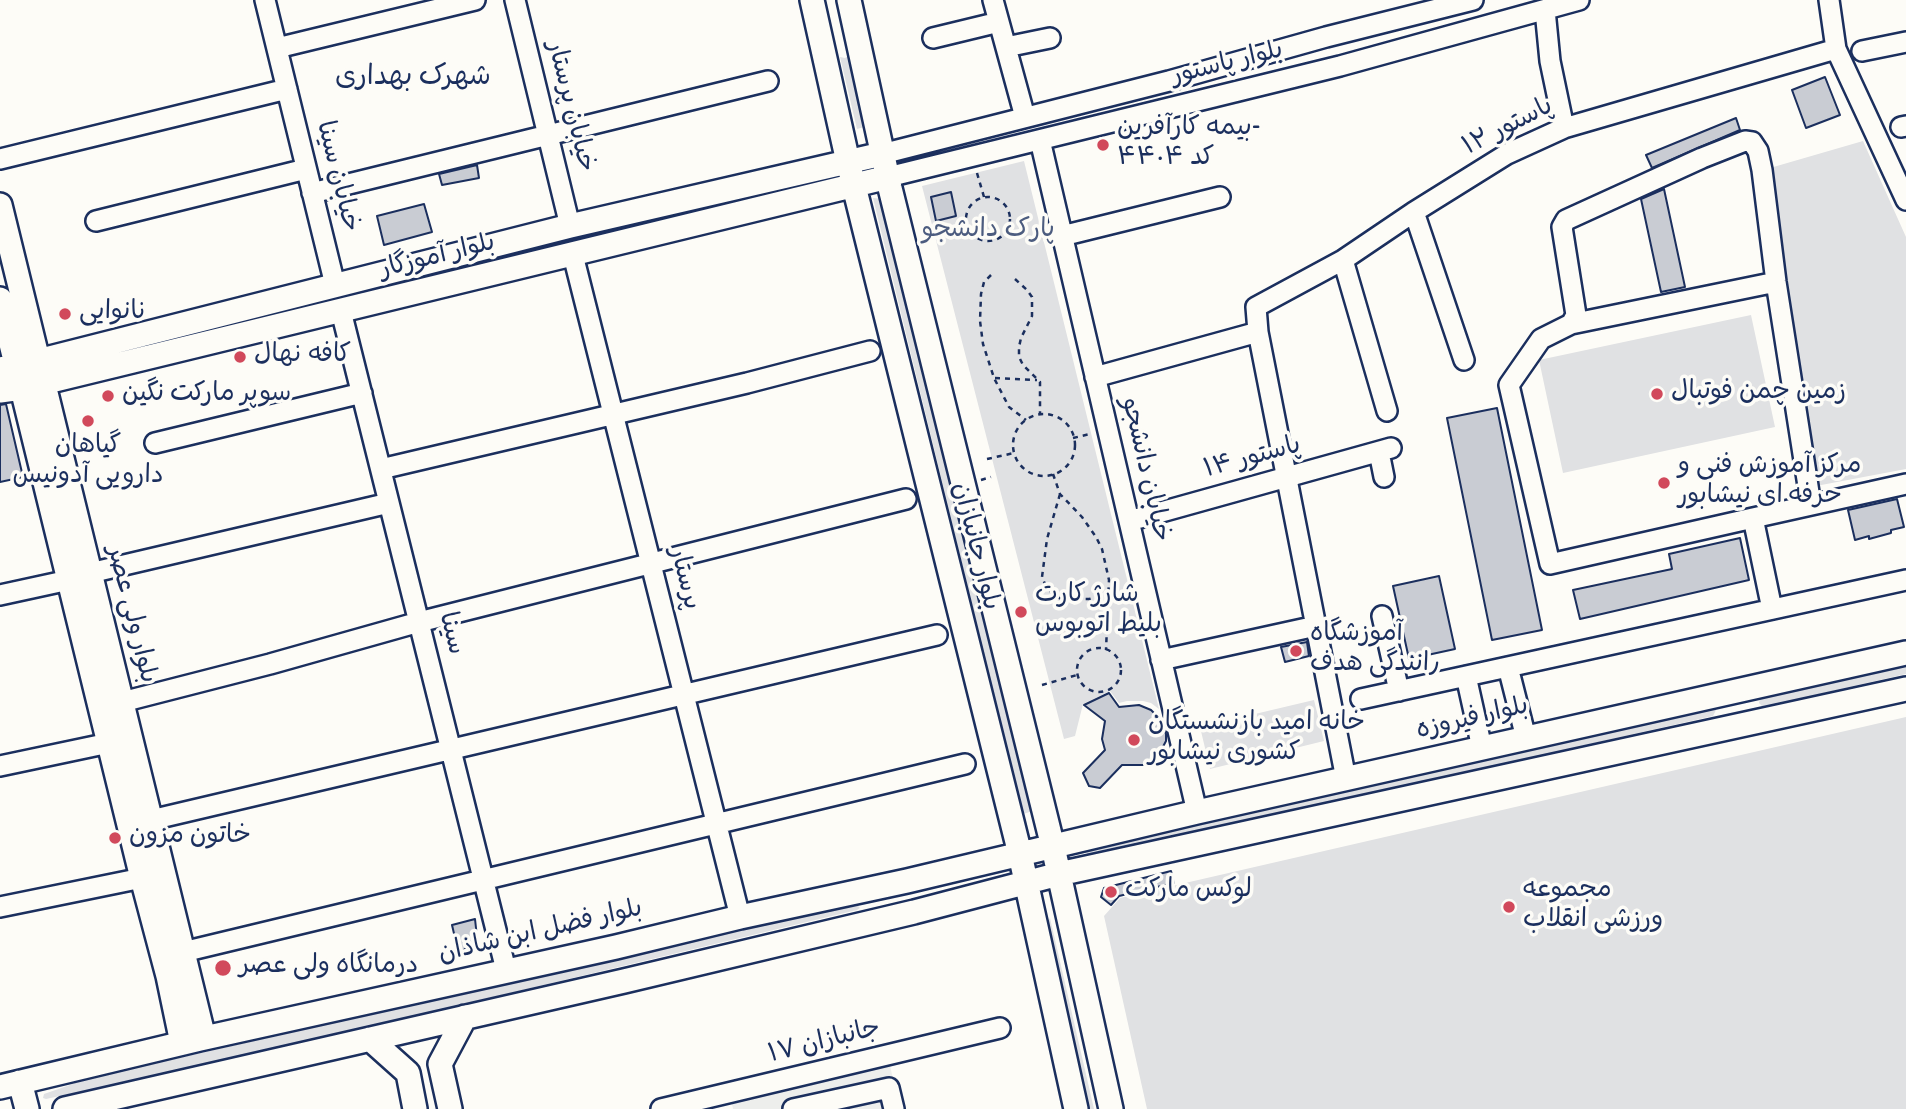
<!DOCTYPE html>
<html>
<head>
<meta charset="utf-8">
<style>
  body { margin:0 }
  canvas { display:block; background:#fdfcf7 }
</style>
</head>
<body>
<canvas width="1906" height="1109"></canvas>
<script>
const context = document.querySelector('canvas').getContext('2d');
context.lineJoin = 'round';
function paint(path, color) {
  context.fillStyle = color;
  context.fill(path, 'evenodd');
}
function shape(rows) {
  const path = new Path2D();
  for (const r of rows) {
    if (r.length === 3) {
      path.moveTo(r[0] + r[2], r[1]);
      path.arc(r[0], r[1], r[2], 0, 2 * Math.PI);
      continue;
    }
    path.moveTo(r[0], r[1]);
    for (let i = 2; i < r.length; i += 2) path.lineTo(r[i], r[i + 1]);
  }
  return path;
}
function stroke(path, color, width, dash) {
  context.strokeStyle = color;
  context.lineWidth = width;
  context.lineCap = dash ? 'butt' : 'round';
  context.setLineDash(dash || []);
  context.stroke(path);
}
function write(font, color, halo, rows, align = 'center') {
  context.font = font + ' Dekko,"Playpen Sans Arabic",sans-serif';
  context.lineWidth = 7;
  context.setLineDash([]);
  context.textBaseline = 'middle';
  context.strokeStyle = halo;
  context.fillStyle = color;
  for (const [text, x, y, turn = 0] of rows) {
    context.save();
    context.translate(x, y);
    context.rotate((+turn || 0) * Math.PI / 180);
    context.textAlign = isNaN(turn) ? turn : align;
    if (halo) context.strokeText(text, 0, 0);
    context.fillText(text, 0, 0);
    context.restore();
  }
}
paint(shape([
  [890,1065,899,1109,733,1109,732,1104]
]), '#edeeec');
paint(shape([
  [852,54,868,126,857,129,840,57,845,58],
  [1863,141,1906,237,1906,469,1816,486,1770,168],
  [1024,161,1159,709,1151,703,1143,701,1127,701,1119,703,1110,691,1083,704,1075,736,1064,739,922,186],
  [873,198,884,199,1033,811,1023,814],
  [1751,315,1775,427,1563,473,1539,360],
  [1906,665,1906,674,1771,705,1762,706,1759,703,1760,699,1763,697],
  [1314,700,1324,741,1210,769,1200,727],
  [1713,708,1716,710,1713,716,1088,858,1086,850],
  [1906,717,1906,1109,1147,1109,1104,916,1120,898],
  [858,906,860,908,857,910,489,998,174,1071,46,1099,43,1098,44,1094,87,1079,815,913],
  [1050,918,1094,1109,1088,1109,1046,925]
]), '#e0e1e3');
const building = shape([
  [1825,77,1840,115,1806,128,1792,90,1825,77],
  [1736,118,1740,130,1652,168,1646,155,1736,118],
  [477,165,479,178,442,185,439,174,477,165],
  [1664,189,1685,287,1661,292,1641,199,1664,189],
  [951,192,956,216,936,221,931,197,951,192],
  [424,204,432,232,384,245,377,216,424,204],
  [6,404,23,477,0,482,0,405,6,404],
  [1497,408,1542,630,1492,640,1447,418,1497,408],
  [1897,499,1904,527,1891,530,1891,533,1869,539,1869,536,1855,540,1848,510,1897,499],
  [1740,538,1749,580,1580,619,1573,590,1672,569,1669,554,1740,538],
  [1439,576,1455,649,1409,659,1393,586,1439,576],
  [1307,642,1309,656,1285,662,1281,647,1307,642],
  [1109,693,1119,707,1139,705,1151,710,1161,720,1166,734,1166,741,1157,758,1144,765,1122,765,1100,788,1089,786,1083,773,1105,750,1102,739,1105,721,1084,705,1109,693],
  [1171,871,1174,883,1119,896,1111,905,1101,897,1104,888,1171,871],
  [475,919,477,937,459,955,452,925,475,919]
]);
paint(building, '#c9ccd3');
stroke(building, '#1b2f5e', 2);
const minor = shape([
  [265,0,335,285],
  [515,0,570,226],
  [993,0,1025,117],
  [1829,0,1836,49,1906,200],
  [1545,10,1550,61,1564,128],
  [933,38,999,22],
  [1006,47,1050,38],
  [277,48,475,0],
  [1862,51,1906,42],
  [1901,127,1906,126],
  [1040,140,1197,812],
  [882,154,1169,81,1326,37,1473,0],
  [0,159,287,89],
  [888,177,1340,66,1579,0],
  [312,193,768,81],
  [1414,212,1464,360],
  [96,221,306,169],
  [1062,236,1220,197],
  [573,255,740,917],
  [1343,260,1387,411],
  [341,311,506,970],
  [1571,324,1776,282],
  [1095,377,1258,332],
  [155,443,362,393],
  [1379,452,1384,477],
  [381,469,747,383,870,351],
  [1753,518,1906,484],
  [1129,521,1391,448],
  [90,573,389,503],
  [0,595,69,580],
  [1772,609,1753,518,1550,564,1509,385,1541,339,1571,324,1576,315,1562,227,1566,220,1702,158,1745,141,1752,142,1758,151,1762,170,1776,282,1811,505],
  [1382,616,1399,691],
  [1161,660,1316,626],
  [1508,667,1526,738],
  [1466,676,1482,748],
  [1361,699,1906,580],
  [122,702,270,664,419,622,906,499],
  [0,766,109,743],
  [1346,779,1258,332,1256,307,1343,260,1414,212,1507,154,1564,128,1836,49],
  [151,820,937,635],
  [0,907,142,878],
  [183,952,965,764],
  [661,1109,1000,1028],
  [793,1109,889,1088,894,1109]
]);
const major = shape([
  [812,0,848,162,1020,854,1076,1109],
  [849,0,890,188,1053,847,1111,1109],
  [0,205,204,1038],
  [0,299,142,878,168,976,182,1043],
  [0,369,38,361,570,226,882,154],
  [0,391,22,388,888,177],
  [370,1039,408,1073,415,1109],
  [20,1082,27,1109],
  [0,1087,200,1039,616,947,740,917,907,881,1197,812,1906,653],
  [65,1109,624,981,914,912,1059,874,1906,689],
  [450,1109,440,1064,465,1017]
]);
stroke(minor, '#1b2f5e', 24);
stroke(major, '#1b2f5e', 28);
stroke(shape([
  [977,173,984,197],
  [988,219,22],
  [991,275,984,282,981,294,980,321,983,344,994,378,1009,407,1026,420],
  [1015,279,1027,290,1032,297,1032,316,1021,338,1019,347,1019,357,1023,365,1040,382,1040,415],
  [995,378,1037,380],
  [1044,445,31],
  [1073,438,1090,434],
  [987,459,1014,453],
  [1053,474,1060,494,1082,517,1096,537,1102,549,1109,580,1106,650],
  [981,480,991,477],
  [1060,494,1047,539,1042,577,1045,584,1054,596,1062,599,1089,599,1109,594],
  [1099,670,22],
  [1042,685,1077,675]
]), '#1b2f5e', 2.5, [5, 5]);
stroke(minor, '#fdfcf7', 19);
stroke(major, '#fdfcf7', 23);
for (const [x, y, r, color] of [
  [1103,145,7,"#d1495b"],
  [65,314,7,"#d1495b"],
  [240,357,7,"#d1495b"],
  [1657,394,7,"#d1495b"],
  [108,396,7,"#d1495b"],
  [88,421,7,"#d1495b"],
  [1664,483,7,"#d1495b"],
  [1021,612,7,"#d1495b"],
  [1296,651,7,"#d1495b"],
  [1134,740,7,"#d1495b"],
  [115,838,7,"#d1495b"],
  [1111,892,7,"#d1495b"],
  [1509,907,7,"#d1495b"],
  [223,968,9,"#d1495b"]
]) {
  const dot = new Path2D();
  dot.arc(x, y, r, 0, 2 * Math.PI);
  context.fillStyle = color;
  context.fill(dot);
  stroke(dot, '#fdfcf7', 2.5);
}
write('26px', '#1b2f5e', '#fdfcf7', [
  ["بلوار پاستور",1228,66,-14],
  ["خیابان پرستار",568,107,76],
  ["۱۲ پاستور",1509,129,-27],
  ["خیابان سینا",335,177,76],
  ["بلوار آموزگار",438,259,-14],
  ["پاستور ۱۴",1253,460,-15],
  ["خیابان دانشجو",1143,470,77],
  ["بلوار جانبازان",973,547,76],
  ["پرستار",682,579,76],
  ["بلوار ولی عصر",129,615,76],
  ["سینا",449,634,76],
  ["بلوار فیروزه",1473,721,-13],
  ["بلوار فضل ابن شاذان",541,934,-13],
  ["جانبازان ۱۷",825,1044,-14]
]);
write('26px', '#1b2f5e', '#fdfcf7', [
  ["بیمه کارآفرین-",1117,130],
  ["کد ۴۴۰۴",1117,160],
  ["نانوایی",79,314],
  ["کافه نهال",254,357],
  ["زمین چمن فوتبال",1671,394],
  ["سوپر مارکت نگین",122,396],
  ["گیاهان",88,448,"center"],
  ["دارویی آدونیس",88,478,"center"],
  ["مرکز آموزش فنی و",1678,468],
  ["حرفه ای نیشابور",1678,498],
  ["شارژ کارت",1035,597],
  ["بلیط اتوبوس",1035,627],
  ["آموزشگاه",1310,636],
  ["رانندگی هدف",1310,666],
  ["خانه امید بازنشستگان",1148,725],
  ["کشوری نیشابور",1148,755],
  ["خاتون مزون",129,838],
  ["لوکس مارکت",1125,892],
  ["مجموعه",1523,892],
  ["ورزشی انقلاب",1523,922],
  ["درمانگاه ولی عصر",239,968]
], 'left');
write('26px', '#4c5c7f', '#fdfcf7', [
  ["پارک دانشجو",988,232]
]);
write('28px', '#1b2f5e', '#fdfcf7', [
  ["شهرک بهداری",413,80]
]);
</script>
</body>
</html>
